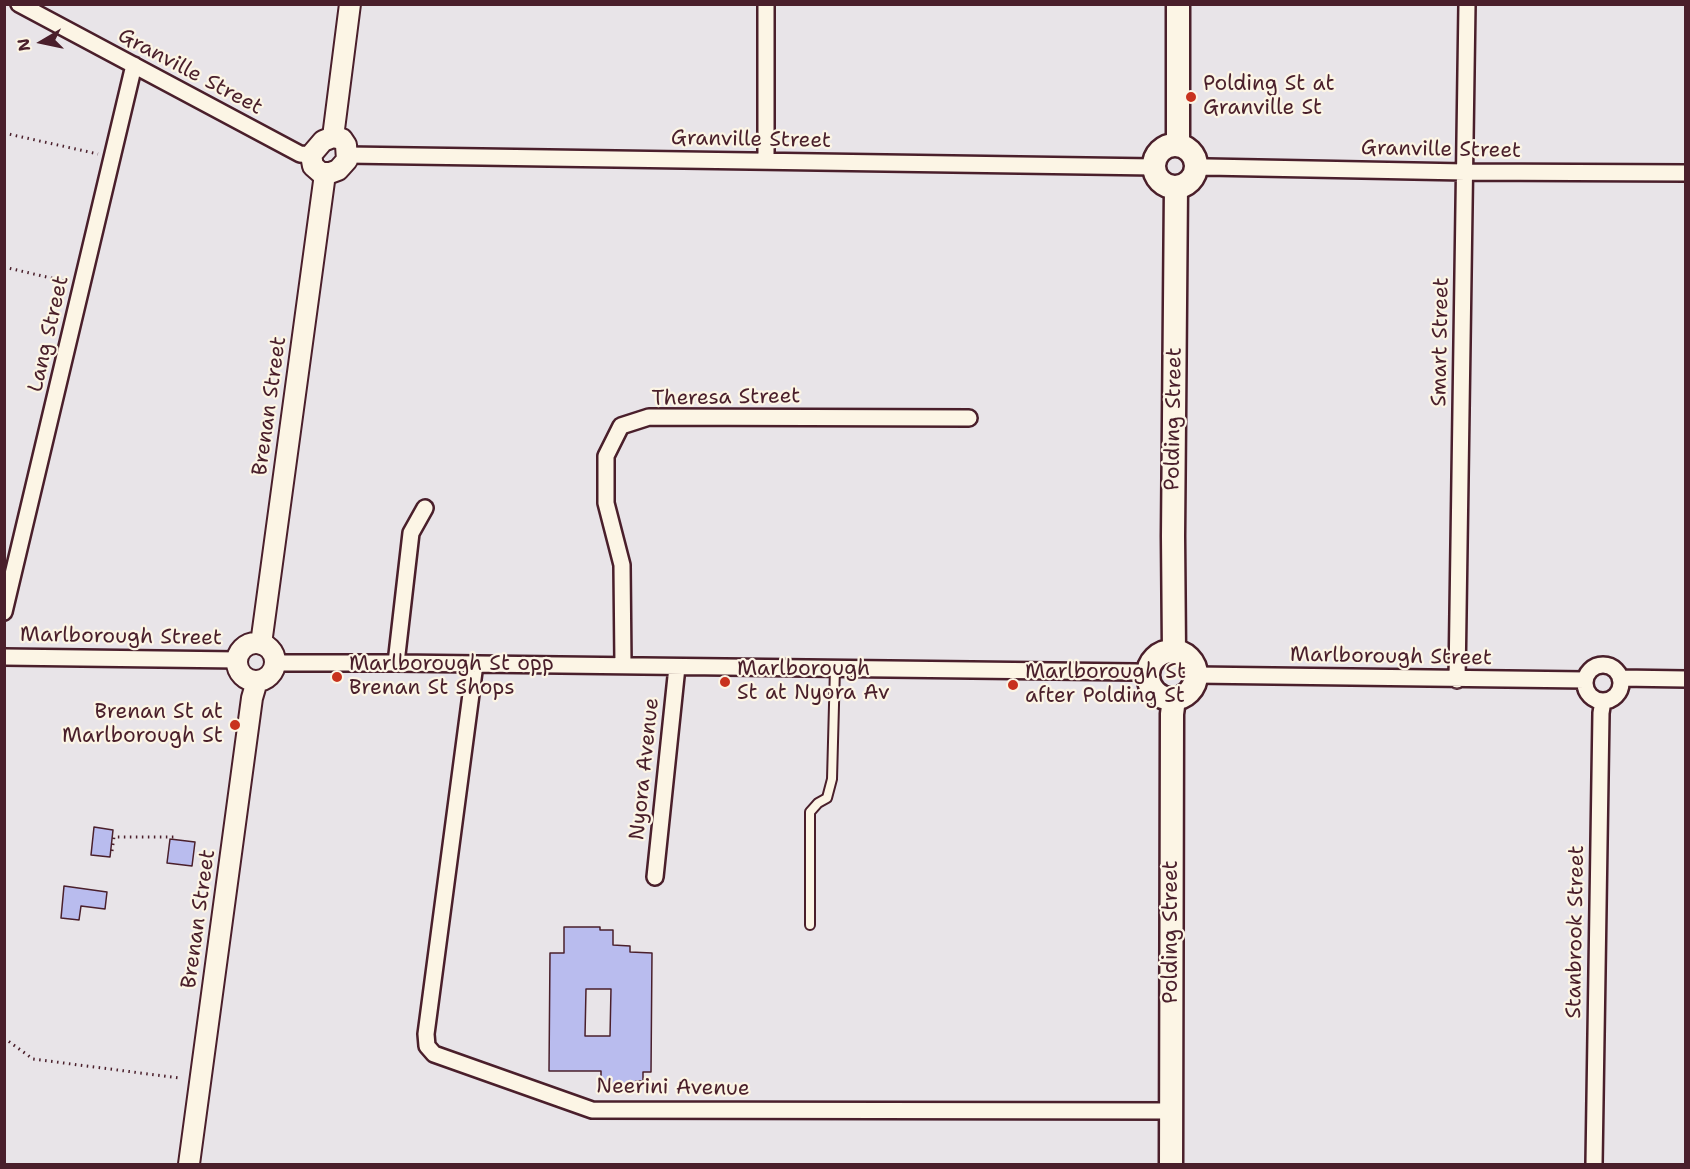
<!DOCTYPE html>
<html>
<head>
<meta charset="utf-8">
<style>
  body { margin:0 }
  #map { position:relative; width:1690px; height:1169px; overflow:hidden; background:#e8e4e8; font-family:"Shantell Sans",sans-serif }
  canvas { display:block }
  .frame { position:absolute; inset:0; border:6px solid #4a1f2b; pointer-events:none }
  .north { position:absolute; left:12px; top:12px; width:60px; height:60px; -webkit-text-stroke:4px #fcf5e5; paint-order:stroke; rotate:261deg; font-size:16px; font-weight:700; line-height:24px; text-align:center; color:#4a1f2b }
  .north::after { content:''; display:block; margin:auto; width:21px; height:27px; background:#4a1f2b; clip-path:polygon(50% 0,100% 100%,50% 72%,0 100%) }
</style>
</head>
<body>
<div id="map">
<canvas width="1690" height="1169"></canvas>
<div class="frame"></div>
<div class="north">N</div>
</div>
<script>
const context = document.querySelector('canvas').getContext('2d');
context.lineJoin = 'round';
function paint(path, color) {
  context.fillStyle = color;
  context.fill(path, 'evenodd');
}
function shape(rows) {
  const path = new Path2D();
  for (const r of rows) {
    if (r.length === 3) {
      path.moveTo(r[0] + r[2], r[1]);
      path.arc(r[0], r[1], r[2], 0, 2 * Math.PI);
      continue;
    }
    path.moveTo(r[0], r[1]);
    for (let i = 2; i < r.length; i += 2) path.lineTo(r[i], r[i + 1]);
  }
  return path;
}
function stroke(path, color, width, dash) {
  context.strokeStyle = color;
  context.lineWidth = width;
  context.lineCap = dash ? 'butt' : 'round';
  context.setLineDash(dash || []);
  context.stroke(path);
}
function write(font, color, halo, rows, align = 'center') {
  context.font = font + ' "Shantell Sans",sans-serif';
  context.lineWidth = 4.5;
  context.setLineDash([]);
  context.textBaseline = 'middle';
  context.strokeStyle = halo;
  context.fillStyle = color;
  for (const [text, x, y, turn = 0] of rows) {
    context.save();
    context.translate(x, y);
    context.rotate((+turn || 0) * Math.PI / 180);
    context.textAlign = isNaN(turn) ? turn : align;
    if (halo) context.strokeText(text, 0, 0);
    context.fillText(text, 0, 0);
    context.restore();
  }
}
const building = shape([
  [94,827,113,830,110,857,91,855,94,827],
  [170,839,195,842,192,866,167,863,170,839],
  [64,886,107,892,105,909,81,906,79,920,61,918,64,886],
  [564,927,600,927,600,930,613,930,613,945,630,946,630,952,652,953,651,1072,643,1072,643,1081,636,1081,636,1088,601,1088,601,1071,549,1071,550,953,564,953,564,927],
  [586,989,611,989,610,1036,585,1036,586,989]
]);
paint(building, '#b9bcee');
stroke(building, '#4a1f2b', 1.5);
const service = shape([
  [810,925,810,812,818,803,827,798,832,779,835,668]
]);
const minor = shape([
  [19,4,300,154,311,155],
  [766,4,766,161],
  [347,155,1154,167],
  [1196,168,1207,167,1465,172,1686,173],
  [4,612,134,65],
  [4,657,238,660],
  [275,663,396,663,1136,672,1148,675],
  [396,663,411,533,425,508],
  [475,664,426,1034,427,1046,434,1054,592,1110,1171,1111],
  [623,665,622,565,606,503,606,456,621,426,649,417,969,418],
  [1603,683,18],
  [1195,675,1585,680],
  [1620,678,1686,679],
  [1457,680,1467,4],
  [655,877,677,667],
  [1594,1164,1601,713,1603,701]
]);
const tertiary = shape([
  [333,137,350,4],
  [333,137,342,139,346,145,347,160,338,170,330,173,321,173,313,166,311,155,323,141,333,137],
  [256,662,19],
  [261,644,325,174],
  [189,1164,252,698,257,681]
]);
const secondary = shape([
  [1178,145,1178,4],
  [1175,166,21],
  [1174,651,1173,536,1176,187],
  [1172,675,24],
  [1171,1164,1172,714,1174,699]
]);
stroke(service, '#4a1f2b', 12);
stroke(minor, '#4a1f2b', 20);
stroke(tertiary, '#4a1f2b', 24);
stroke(secondary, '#4a1f2b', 27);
stroke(shape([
  [4,133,98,154],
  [4,267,68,282],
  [112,851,114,837,174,837],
  [4,1038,33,1059,179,1078]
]), '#4a1f2b', 3, [1.5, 4.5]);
stroke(service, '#fcf5e5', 8);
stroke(minor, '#fcf5e5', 15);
stroke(tertiary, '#fcf5e5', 20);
stroke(secondary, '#fcf5e5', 22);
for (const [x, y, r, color] of [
  [1191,97,6,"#c8321e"],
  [337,677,6,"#c8321e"],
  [725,682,6,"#c8321e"],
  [1013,685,6,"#c8321e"],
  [235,725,6,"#c8321e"]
]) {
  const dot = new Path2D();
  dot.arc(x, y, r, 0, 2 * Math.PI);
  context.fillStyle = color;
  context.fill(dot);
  stroke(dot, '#fcf5e5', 2);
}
write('21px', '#4a1f2b', '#fcf5e5', [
  ["Granville Street",190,72,28],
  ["Granville Street",751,140,1],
  ["Granville Street",1441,150,1],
  ["Lang Street",49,334,-77],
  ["Smart Street",1441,342,-89],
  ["Theresa Street",726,398,-1],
  ["Brenan Street",270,406,-82],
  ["Polding Street",1174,419,-89],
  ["Marlborough Street",121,637,1],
  ["Marlborough Street",1391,657,1],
  ["Nyora Avenue",645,769,-84],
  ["Brenan Street",199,919,-82],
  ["Polding Street",1172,932,-90],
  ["Stanbrook Street",1576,932,-89],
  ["Neerini Avenue",673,1088,1]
]);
write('21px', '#4a1f2b', '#fcf5e5', [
  ["Polding St at",1203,85],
  ["Granville St",1203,109],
  ["Marlborough St opp",349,665],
  ["Brenan St Shops",349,689],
  ["Marlborough",737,670],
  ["St at Nyora Av",737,694],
  ["Marlborough St",1025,673],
  ["after Polding St",1025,697],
  ["Brenan St at",223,713,"right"],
  ["Marlborough St",223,737,"right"]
], 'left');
</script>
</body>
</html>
